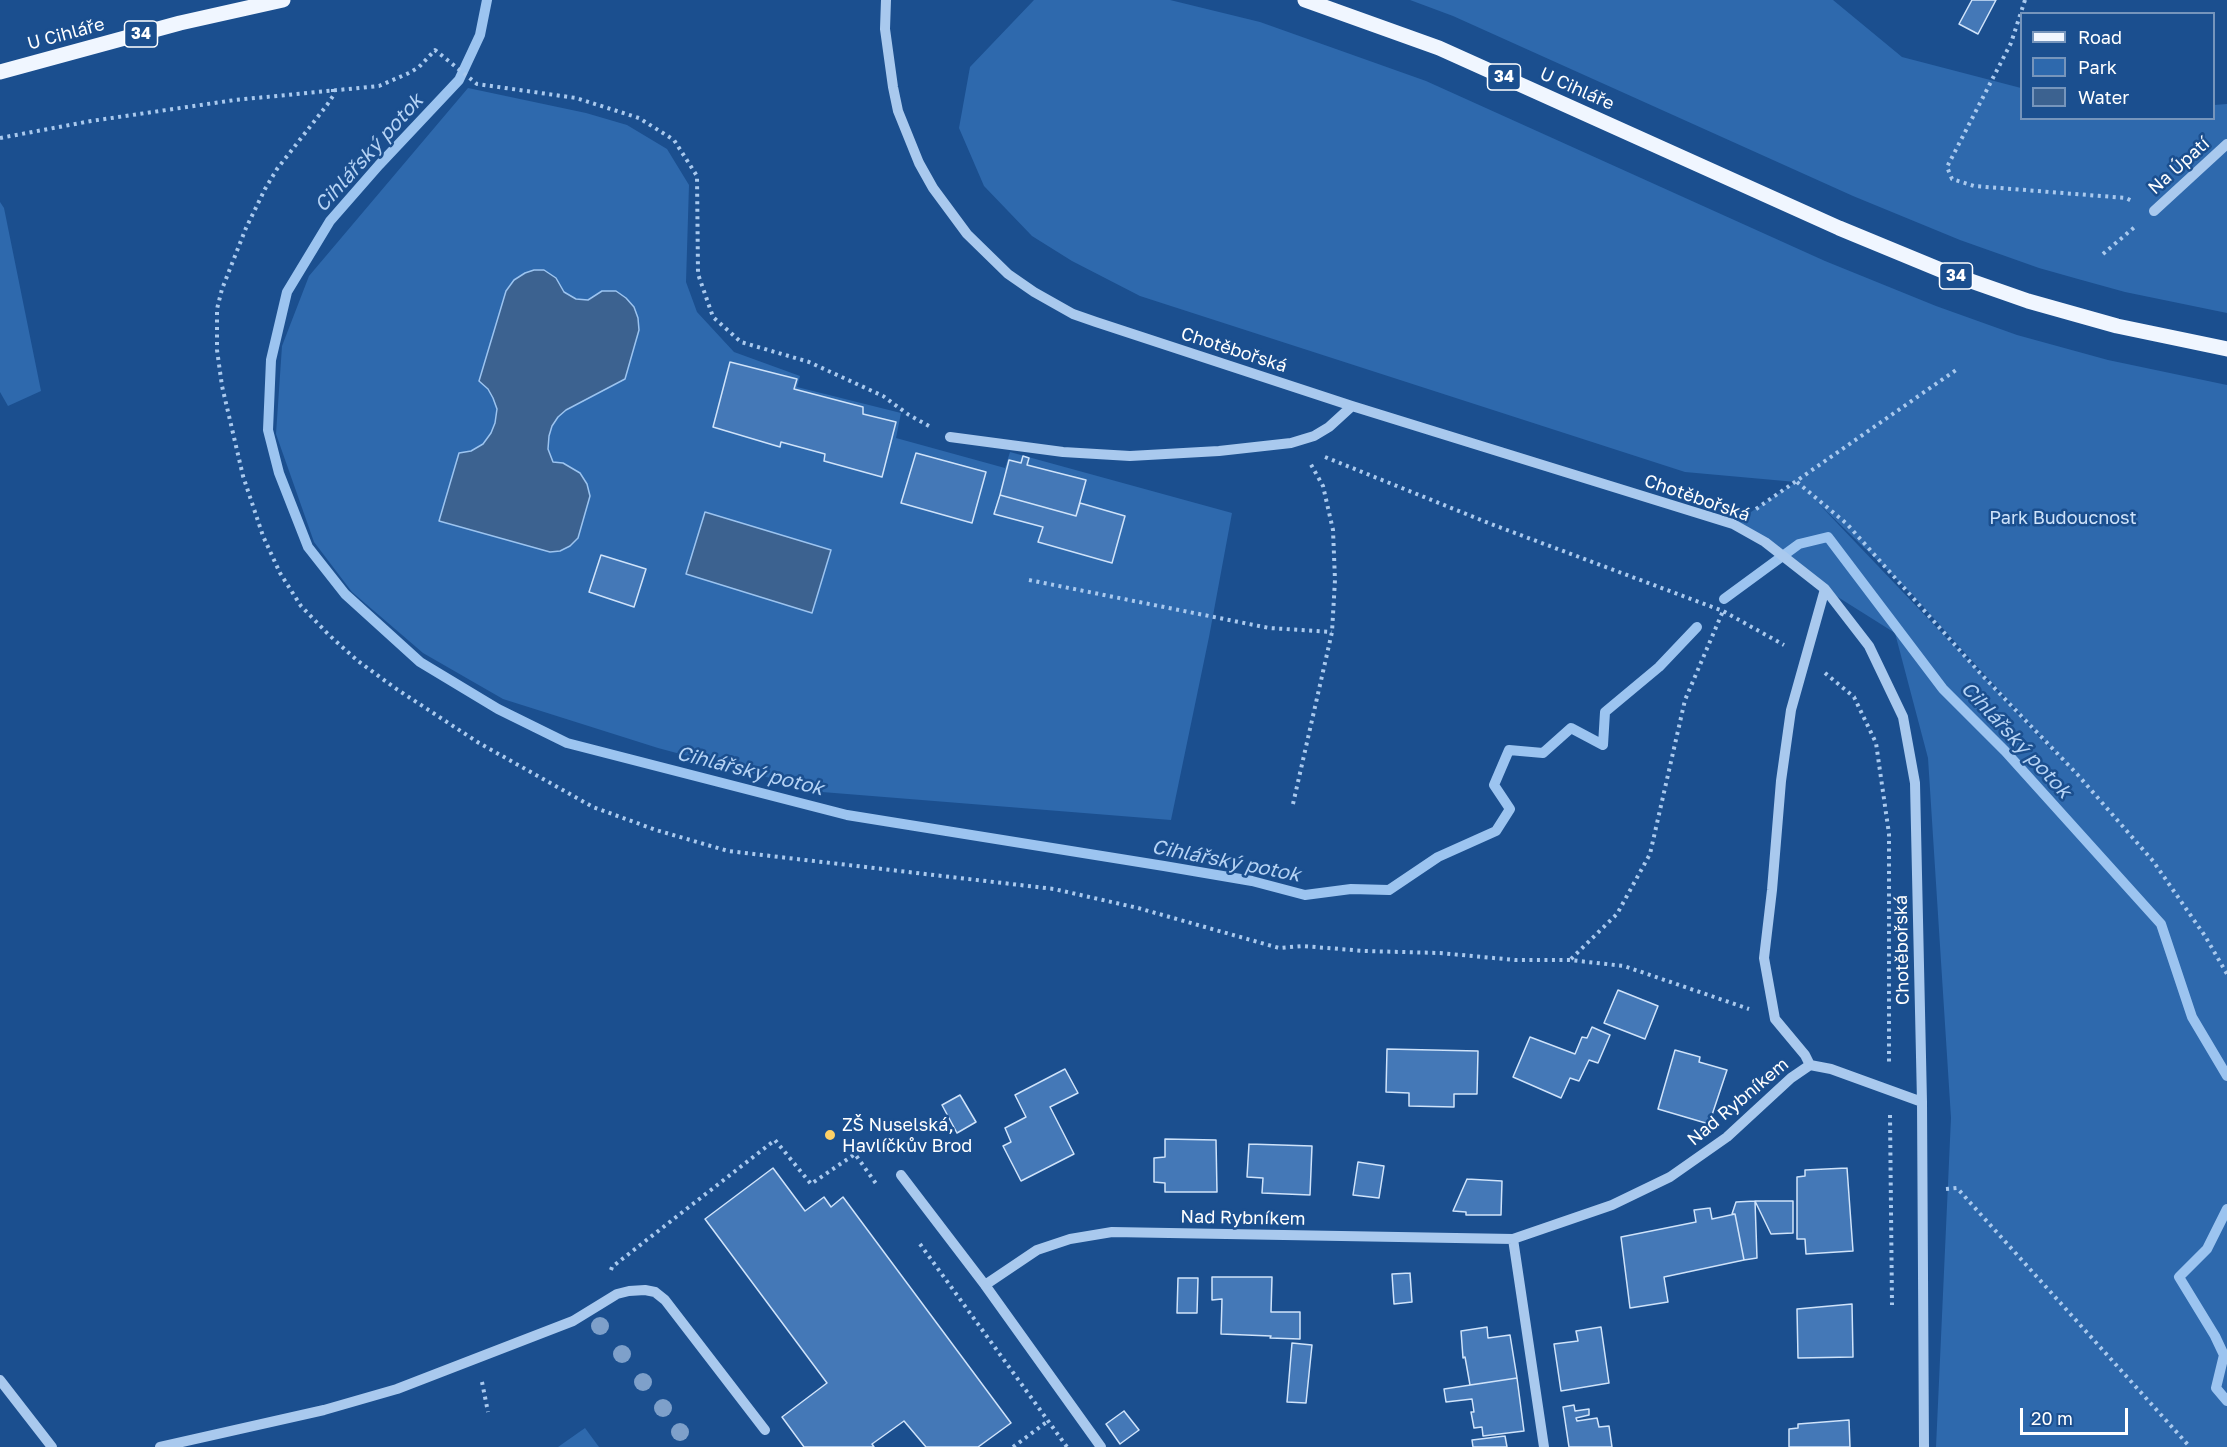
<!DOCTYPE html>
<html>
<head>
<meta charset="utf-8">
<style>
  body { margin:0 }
  #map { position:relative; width:2227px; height:1447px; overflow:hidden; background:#1b4f8f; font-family:"Golos Text",sans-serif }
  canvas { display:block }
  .legend { position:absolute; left:2020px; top:12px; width:195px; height:108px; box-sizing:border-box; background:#1b4f8f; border:2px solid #7695bc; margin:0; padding:8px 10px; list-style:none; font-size:18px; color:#fff }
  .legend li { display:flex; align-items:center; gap:12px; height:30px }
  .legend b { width:30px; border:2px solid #7695bc }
  .scale { position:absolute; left:2020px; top:1408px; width:108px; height:27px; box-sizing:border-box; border:3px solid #fff; border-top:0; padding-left:8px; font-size:18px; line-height:21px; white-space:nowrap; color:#fff; -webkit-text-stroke:4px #1b4f8f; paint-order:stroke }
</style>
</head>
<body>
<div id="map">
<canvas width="2227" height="1447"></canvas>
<ul class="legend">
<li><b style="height:8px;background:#f0f6ff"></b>Road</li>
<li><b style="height:16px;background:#2e69ad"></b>Park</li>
<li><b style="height:16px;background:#3c6290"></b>Water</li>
</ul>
<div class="scale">20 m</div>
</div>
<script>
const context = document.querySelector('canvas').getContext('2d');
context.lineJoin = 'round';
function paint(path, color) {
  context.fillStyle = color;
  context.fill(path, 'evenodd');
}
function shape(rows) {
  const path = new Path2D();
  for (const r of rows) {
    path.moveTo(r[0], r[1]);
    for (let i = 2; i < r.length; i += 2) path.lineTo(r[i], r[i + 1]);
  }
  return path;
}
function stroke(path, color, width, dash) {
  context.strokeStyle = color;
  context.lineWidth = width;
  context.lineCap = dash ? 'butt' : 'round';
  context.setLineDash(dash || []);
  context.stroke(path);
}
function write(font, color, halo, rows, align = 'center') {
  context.font = font + ' "Golos Text",sans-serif';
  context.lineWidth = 5;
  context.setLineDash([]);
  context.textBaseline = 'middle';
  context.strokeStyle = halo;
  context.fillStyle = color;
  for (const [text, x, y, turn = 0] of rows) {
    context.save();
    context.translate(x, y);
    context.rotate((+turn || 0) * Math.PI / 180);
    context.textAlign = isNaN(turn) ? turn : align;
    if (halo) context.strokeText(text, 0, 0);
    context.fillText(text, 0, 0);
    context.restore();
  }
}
paint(shape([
  [1034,0,1170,0,1260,22,1426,81,1825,261,1936,306,2017,335,2108,360,2227,385,2227,1447,1936,1447,1951,1118,1928,758,1895,633,1825,589,1733,524,1796,482,1685,472,1140,296,1072,261,1032,236,984,186,959,128,970,67],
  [1817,502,1912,594,2086,787,1980,673],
  [1410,0,1833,0,1902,57,2021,88,2022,118,2214,118,2214,105,2227,104,2227,313,2125,292,2078,279,2039,268,1960,240,1853,196,1453,16],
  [468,88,586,113,627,125,667,149,689,185,686,282,697,312,734,352,800,376,797,387,901,413,896,438,1005,468,1010,452,1232,513,1209,637,1171,820,822,792,658,748,503,699,423,653,352,592,314,542,276,434,282,346,309,276],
  [0,202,4,208,41,391,8,406,0,392],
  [585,1428,599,1447,558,1447]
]), '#2e69ad');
const water = shape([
  [534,270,544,270,556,278,564,292,576,299,588,300,602,291,616,291,626,298,634,307,638,318,639,330,625,379,566,410,558,417,552,426,549,436,548,449,553,462,563,463,580,473,587,484,590,496,578,538,570,546,560,551,550,552,439,521,459,453,471,451,483,444,491,433,495,423,497,409,493,398,488,389,479,381,506,291,514,280,525,273,534,270],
  [705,512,831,550,812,613,686,574,705,512]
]);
paint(water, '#3c6290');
stroke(water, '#9cc4f0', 1.5);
stroke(shape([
  [487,0,480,35,459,80,379,165,330,221,287,292,271,360,268,430,279,473,308,547,345,594,420,662,498,709,567,743,847,815,1164,866,1252,881,1305,895,1351,889,1389,890,1438,857,1496,831,1510,809,1494,785,1509,750,1543,753,1571,728,1603,745,1605,712,1659,667,1697,627],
  [1724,599,1799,544,1828,537,1943,689,2005,751,2161,924,2192,1017,2227,1076],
  [2227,1209,2207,1249,2179,1277,2215,1336,2224,1355,2216,1388,2227,1401]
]), '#9cc4f0', 10);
const building = shape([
  [1972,0,1996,0,1978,34,1959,24,1972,0],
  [730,362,797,379,794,389,863,407,863,414,896,422,882,477,824,461,825,454,781,442,780,447,713,427,730,362],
  [916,453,986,472,972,523,901,503,916,453],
  [1023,456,1029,458,1027,465,1086,480,1076,516,1000,495,1009,460,1021,463,1023,456],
  [1000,495,1076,516,1080,503,1125,516,1112,563,1038,542,1043,527,994,514,1000,495],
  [601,555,646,569,634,607,589,592,601,555],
  [1618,990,1658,1006,1645,1039,1604,1023,1618,990],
  [1592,1027,1610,1035,1598,1063,1589,1060,1579,1081,1570,1078,1561,1098,1513,1077,1530,1037,1575,1054,1582,1037,1587,1038,1592,1027],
  [1387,1049,1478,1051,1477,1094,1454,1094,1454,1107,1409,1106,1409,1093,1386,1092,1387,1049],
  [1675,1050,1700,1057,1699,1062,1727,1070,1709,1124,1658,1109,1675,1050],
  [1065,1069,1078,1093,1050,1107,1074,1154,1021,1181,1003,1146,1011,1142,1005,1128,1026,1117,1015,1095,1065,1069],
  [960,1095,976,1122,957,1133,942,1105,960,1095],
  [1165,1139,1216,1140,1217,1192,1165,1192,1165,1183,1154,1182,1154,1158,1165,1157,1165,1139],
  [1249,1144,1312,1146,1310,1195,1262,1193,1263,1178,1247,1177,1249,1144],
  [1358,1162,1384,1166,1379,1198,1353,1195,1358,1162],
  [773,1168,805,1211,824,1197,831,1207,843,1197,1011,1423,978,1447,926,1447,904,1421,872,1444,874,1447,804,1447,782,1417,827,1383,705,1219,773,1168],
  [1847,1168,1853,1251,1806,1254,1805,1239,1797,1239,1797,1177,1805,1176,1805,1170,1847,1168],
  [1467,1179,1502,1181,1501,1215,1466,1215,1466,1212,1453,1211,1467,1179],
  [1755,1201,1793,1201,1793,1233,1771,1234,1755,1201],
  [1755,1201,1757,1258,1744,1260,1735,1214,1732,1214,1736,1202,1755,1201],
  [1710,1208,1712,1219,1735,1214,1744,1260,1664,1277,1668,1302,1630,1308,1621,1237,1696,1222,1694,1210,1710,1208],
  [1410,1273,1412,1302,1394,1304,1392,1274,1410,1273],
  [1212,1277,1272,1277,1271,1312,1300,1312,1300,1339,1270,1338,1271,1336,1221,1334,1222,1299,1212,1300,1212,1277],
  [1178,1278,1198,1278,1197,1313,1177,1313,1178,1278],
  [1852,1304,1853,1357,1798,1358,1797,1309,1852,1304],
  [1487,1327,1488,1338,1510,1335,1517,1378,1470,1385,1465,1357,1463,1358,1461,1331,1487,1327],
  [1601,1327,1609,1383,1561,1391,1554,1344,1578,1341,1576,1331,1601,1327],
  [1292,1343,1312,1345,1306,1403,1287,1402,1292,1343],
  [1517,1378,1524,1431,1483,1436,1482,1427,1474,1428,1471,1412,1474,1412,1472,1399,1446,1402,1444,1389,1517,1378],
  [1574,1405,1575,1411,1589,1409,1589,1415,1576,1418,1577,1421,1597,1418,1599,1427,1609,1426,1612,1447,1569,1447,1563,1407,1574,1405],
  [1124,1411,1139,1430,1120,1444,1106,1424,1124,1411],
  [1849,1420,1850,1447,1789,1447,1789,1429,1798,1428,1798,1424,1849,1420],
  [1505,1436,1507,1447,1473,1447,1472,1440,1505,1436]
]);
paint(building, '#4478b7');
stroke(building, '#cfe3fa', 1.5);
stroke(shape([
  [2025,0,2011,43,1947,167,1952,179,1974,186,2126,198,2134,202],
  [333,89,333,96,327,105,277,169,265,189,246,228,222,289,217,309,217,350,222,386,243,476,263,536,280,573,301,606,329,635,358,661,395,688,479,743,593,807,656,830,728,851,1054,889,1138,908,1279,948,1303,946,1364,951,1440,953,1515,960,1570,960,1624,966,1749,1009],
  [0,138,91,121,235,100,379,86,409,73,419,67,435,50,477,84,576,98,639,118,674,140,697,176,698,274,713,317,741,342,809,362,883,396,909,415,929,426],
  [2103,254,2137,225],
  [1325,457,1491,524,1723,611,1784,645],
  [1797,482,1847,524,1980,673,2077,774,2153,861,2205,936,2227,974],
  [1756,509,1956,370],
  [1029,580,1269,628,1332,632],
  [1825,673,1854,697,1876,743,1889,834,1889,1066],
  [1293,804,1332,632,1335,580,1333,530,1323,486,1309,461],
  [1571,959,1617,914,1650,854,1685,700,1723,611],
  [1890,1115,1892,1305],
  [1946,1189,1957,1188,2190,1447],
  [920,1244,1067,1447],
  [611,1270,612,1267,775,1140,811,1184,855,1154,877,1185],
  [482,1382,488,1412],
  [1013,1447,1048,1421]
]), '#a9c9ee', 4, [3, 4.5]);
stroke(shape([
  [886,0,885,29,893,87,898,111,919,163,933,188,967,234,1008,274,1034,292,1073,314,1096,322,1352,406,1733,524,1765,542,1825,589,1869,646,1903,717,1915,783,1922,1102,1924,1447],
  [2154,211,2227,144],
  [950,437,1063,452,1130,456,1219,451,1291,443,1314,436,1329,427,1352,406],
  [1810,1065,1805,1055,1775,1019,1764,958,1772,890,1781,781,1791,710,1825,589],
  [901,1175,985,1285,1101,1447],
  [1513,1239,1544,1447],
  [985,1285,1037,1250,1070,1239,1112,1232,1513,1239,1612,1205,1670,1177,1727,1137,1791,1078,1810,1065,1831,1069,1922,1102],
  [0,1380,52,1447],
  [160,1447,324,1410,397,1389,573,1321,617,1294,629,1291,645,1290,655,1292,665,1300,765,1430]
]), '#a9c9ee', 10);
stroke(shape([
  [1305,0,1439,48,1839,228,1948,273,2028,301,2117,326,2227,349],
  [0,72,180,23,283,0]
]), '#f0f6ff', 15);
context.fillStyle = '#7ea0ca';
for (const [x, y] of [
  [600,1326],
  [622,1354],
  [643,1382],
  [663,1408],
  [680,1432]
]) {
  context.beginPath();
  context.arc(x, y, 9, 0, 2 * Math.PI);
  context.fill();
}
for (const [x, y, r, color] of [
  [830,1135,6,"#ffd166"]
]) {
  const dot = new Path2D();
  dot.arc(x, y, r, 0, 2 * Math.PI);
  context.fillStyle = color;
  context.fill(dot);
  stroke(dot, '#1b4f8f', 2);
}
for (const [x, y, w] of [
  [141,34,33],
  [1504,77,33],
  [1956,276,33]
]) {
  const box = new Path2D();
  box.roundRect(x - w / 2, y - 13, w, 26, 4.5);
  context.fillStyle = '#1b4f8f';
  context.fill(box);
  stroke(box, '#fff', 1.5);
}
write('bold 16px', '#fff', null, [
  ["34",141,34],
  ["34",1504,77],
  ["34",1956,276]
]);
write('18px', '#fff', '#1b4f8f', [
  ["U Cihláře",66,34,-15],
  ["U Cihláře",1577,89,24],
  ["Na Úpatí",2179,166,-42],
  ["Chotěbořská",1234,350,18],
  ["Chotěbořská",1697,498,19],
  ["Chotěbořská",1902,950,-91],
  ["Nad Rybníkem",1738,1102,-40],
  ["Nad Rybníkem",1243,1218,1]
]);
write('18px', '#cfe3fa', '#1b4f8f', [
  ["Park Budoucnost",2063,518]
]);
write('18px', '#fff', '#1b4f8f', [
  ["ZŠ Nuselská,",842,1125],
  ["Havlíčkův Brod",842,1146]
], 'left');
write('italic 20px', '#b5d3f5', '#1b4f8f', [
  ["Cihlářský potok",369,153,-48],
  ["Cihlářský potok",2016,740,47],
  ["Cihlářský potok",750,771,14],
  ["Cihlářský potok",1226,861,11]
]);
</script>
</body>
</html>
